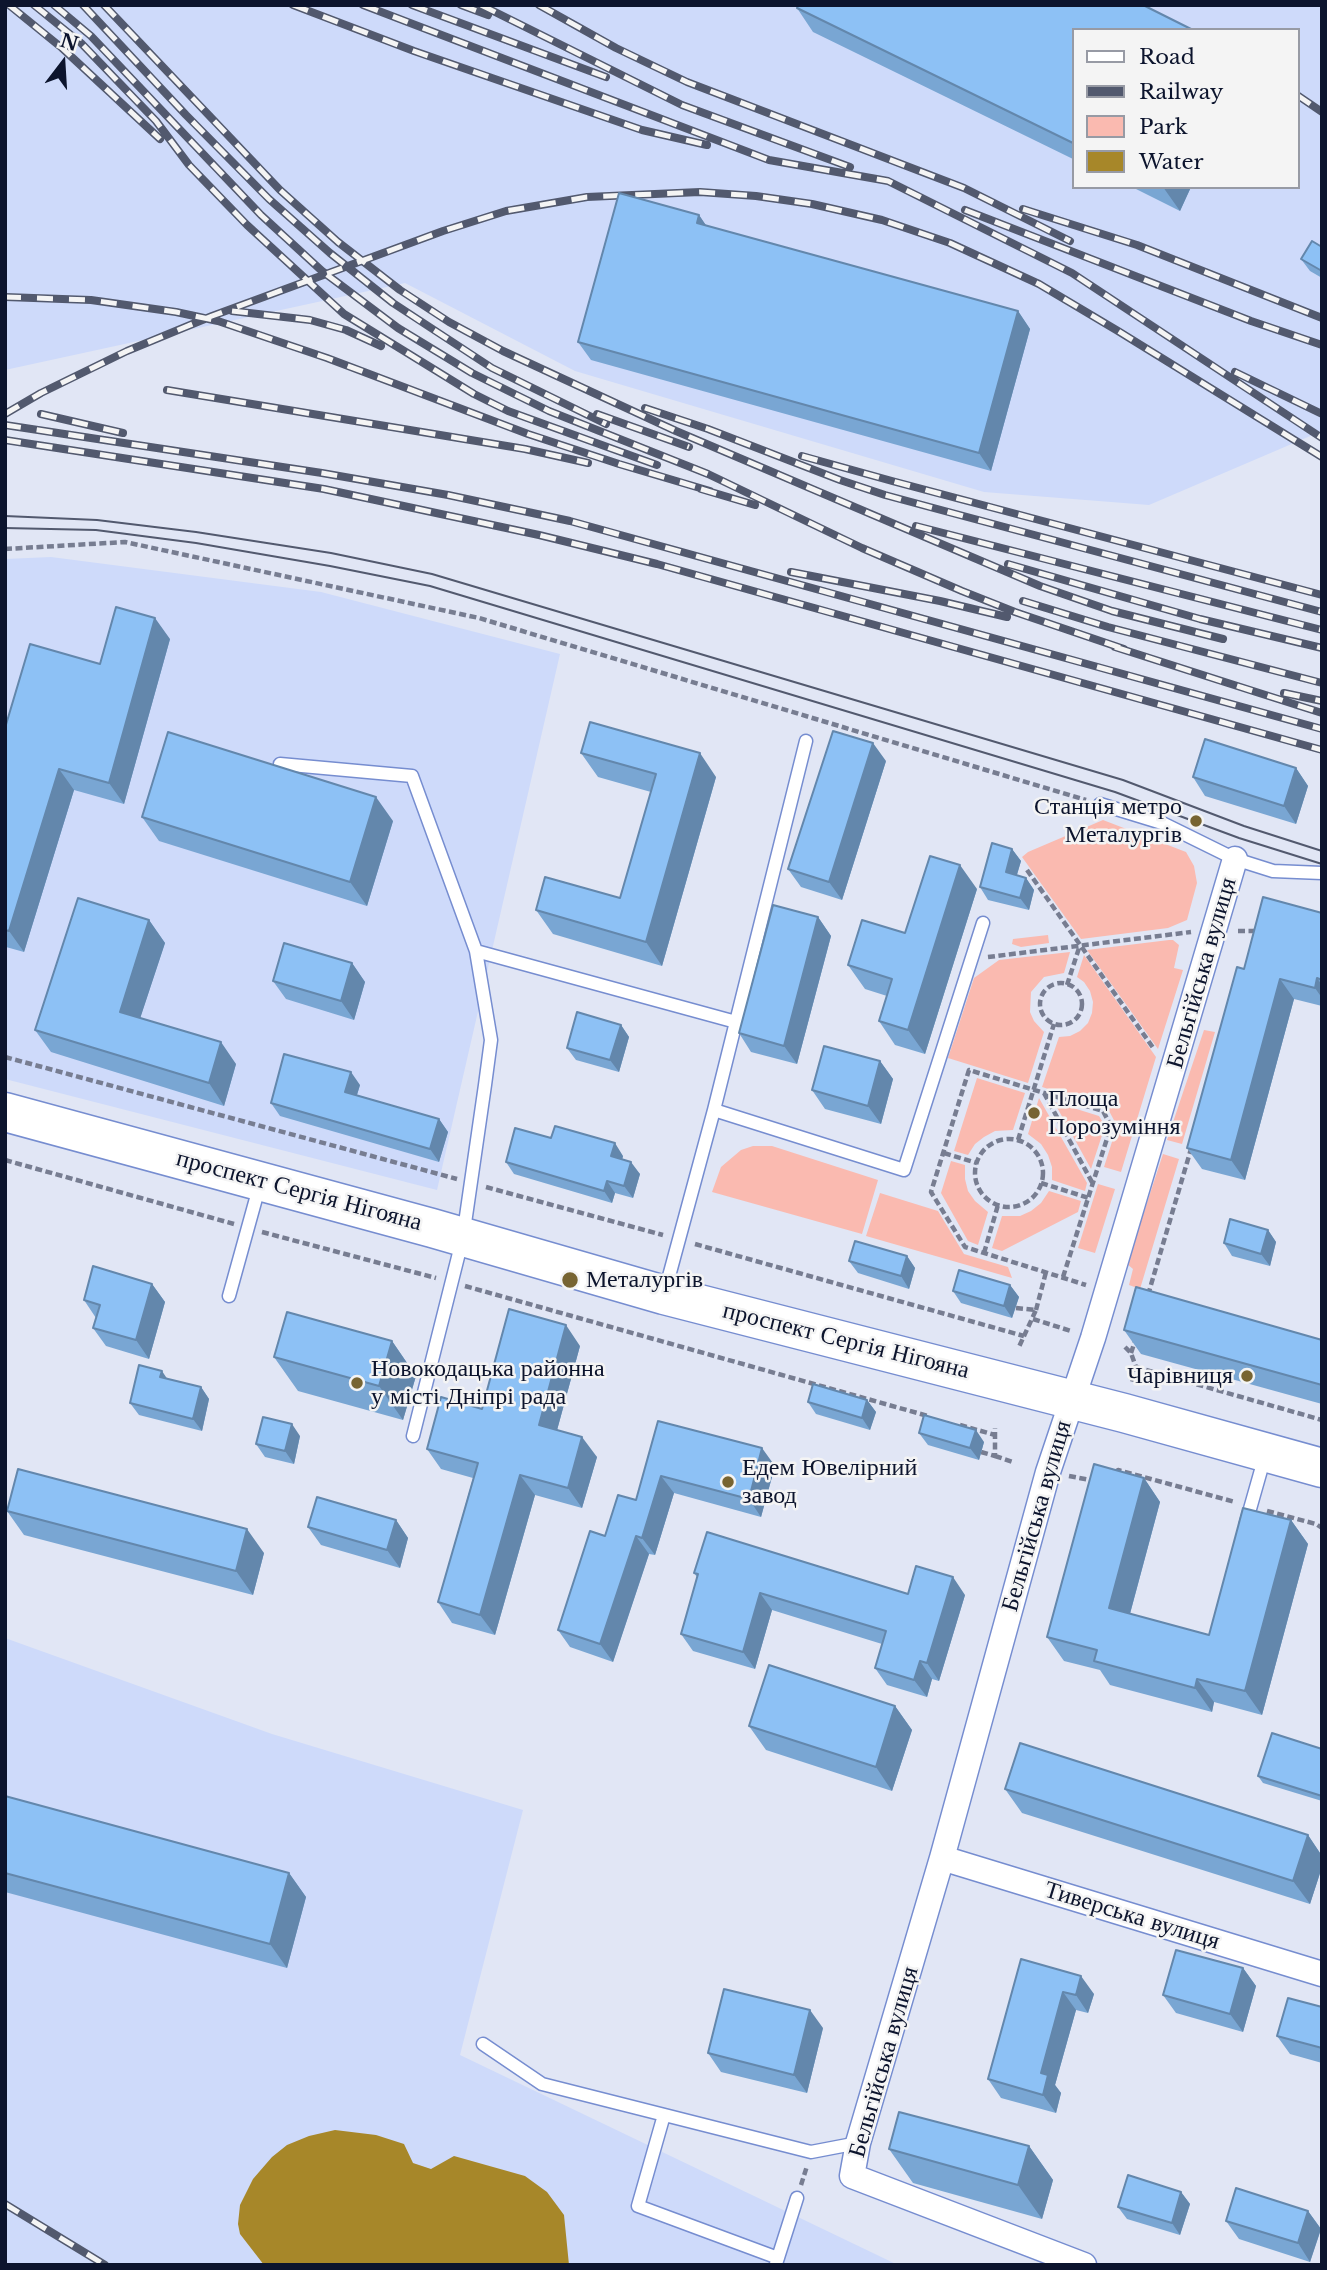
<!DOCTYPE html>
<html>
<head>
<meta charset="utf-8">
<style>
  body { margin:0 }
  #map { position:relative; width:1327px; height:2270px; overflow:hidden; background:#e1e6f5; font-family:"Libre Baskerville",serif }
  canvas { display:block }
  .frame { position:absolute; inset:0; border:7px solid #0c142d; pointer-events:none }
  .legend { position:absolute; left:1072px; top:28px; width:228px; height:161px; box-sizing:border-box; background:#f4f4f4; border:2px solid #979aa4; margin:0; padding:9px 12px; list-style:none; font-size:21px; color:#0c142d }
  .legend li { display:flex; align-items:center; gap:14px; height:35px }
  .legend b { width:35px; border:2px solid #979aa4 }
  .north { position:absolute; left:28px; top:28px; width:70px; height:70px; -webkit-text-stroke:5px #f4f4f4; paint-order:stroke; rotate:17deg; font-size:19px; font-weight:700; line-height:28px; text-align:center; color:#0c142d }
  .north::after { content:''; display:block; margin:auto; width:24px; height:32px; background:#0c142d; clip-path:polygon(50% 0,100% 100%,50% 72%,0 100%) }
</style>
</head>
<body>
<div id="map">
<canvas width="1327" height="2270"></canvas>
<div class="frame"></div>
<ul class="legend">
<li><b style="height:9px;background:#fff"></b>Road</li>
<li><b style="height:9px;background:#52596e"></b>Railway</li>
<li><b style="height:19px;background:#fabab0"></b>Park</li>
<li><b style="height:19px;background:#a78729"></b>Water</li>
</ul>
<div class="north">N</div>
</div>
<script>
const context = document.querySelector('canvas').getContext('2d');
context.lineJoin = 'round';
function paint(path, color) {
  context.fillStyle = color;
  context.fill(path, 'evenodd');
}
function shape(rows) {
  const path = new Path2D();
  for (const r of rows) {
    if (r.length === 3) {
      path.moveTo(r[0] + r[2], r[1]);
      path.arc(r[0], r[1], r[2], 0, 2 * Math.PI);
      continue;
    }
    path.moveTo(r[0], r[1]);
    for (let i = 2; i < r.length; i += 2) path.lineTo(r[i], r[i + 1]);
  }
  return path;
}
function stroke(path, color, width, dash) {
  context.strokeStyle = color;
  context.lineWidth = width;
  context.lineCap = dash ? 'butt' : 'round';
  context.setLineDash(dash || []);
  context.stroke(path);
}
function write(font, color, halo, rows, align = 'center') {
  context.font = font + ' "Libre Baskerville",serif';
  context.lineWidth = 5;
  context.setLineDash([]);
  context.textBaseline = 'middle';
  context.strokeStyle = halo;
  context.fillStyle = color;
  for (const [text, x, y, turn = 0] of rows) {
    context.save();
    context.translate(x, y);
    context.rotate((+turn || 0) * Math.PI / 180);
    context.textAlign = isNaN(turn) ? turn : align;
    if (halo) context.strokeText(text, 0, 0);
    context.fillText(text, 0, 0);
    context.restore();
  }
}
paint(shape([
  [5,5,1322,5,1322,431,1149,505,984,492,575,371,405,283,5,370],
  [1073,30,1297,30,1297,187,1073,187],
  [51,557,321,592,560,654,437,1190,5,1079,5,559],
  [5,1638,272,1734,523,1810,460,2055,898,2265,5,2265]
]), '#cedafa');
paint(shape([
  [1103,820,1186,852,1194,866,1197,883,1187,920,1168,928,1081,939,1022,857,1028,852],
  [1048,935,1049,943,1021,947,1012,944,1013,939],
  [1169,940,1173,940,1179,945,1174,968,1183,970,1158,1049,1087,950],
  [1070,952,1064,973,1044,977,1031,992,1030,1012,1034,1021,1044,1032,1028,1083,948,1058,974,978,999,960],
  [1084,955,1156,1057,1121,1172,1104,1167,1117,1126,1107,1107,1042,1087,1059,1037,1070,1036,1080,1031,1088,1023,1092,1013,1093,1002,1090,991,1084,982,1077,977],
  [1204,1030,1215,1032,1182,1144,1167,1140],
  [977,1078,1025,1093,1013,1130,995,1131,984,1137,975,1144,968,1155,954,1151],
  [1039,1098,1087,1183,1085,1191,1052,1180,1052,1167,1048,1155,1041,1144,1028,1134],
  [1054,1102,1099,1116,1105,1126,1091,1169],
  [753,1146,772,1146,878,1180,862,1234,712,1192,721,1167,741,1150],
  [1163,1154,1179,1159,1140,1289,1129,1285,1133,1269,1127,1264],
  [951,1161,965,1165,965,1179,968,1191,975,1201,988,1212,978,1245,968,1241,941,1193],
  [1098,1184,1115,1189,1095,1253,1078,1248],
  [1049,1191,1081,1201,1078,1212,1002,1251,992,1248,1002,1216,1020,1216,1031,1211,1041,1203],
  [880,1193,938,1211,964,1254,1008,1267,1012,1278,866,1236]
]), '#fabab0');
paint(shape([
  [335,2130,376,2135,404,2144,413,2163,431,2169,454,2156,525,2176,547,2192,564,2215,569,2265,264,2265,240,2234,238,2224,240,2205,253,2179,272,2157,287,2145,309,2136]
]), '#a78729');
const lane = shape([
  [280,764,412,776,476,951,736,1022],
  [1100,804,1162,823,1235,859,1273,871,1322,873],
  [714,1110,904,1170,983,923],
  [665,1291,714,1110,806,741],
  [229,1296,260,1184],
  [413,1436,463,1237,485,1085,491,1040,476,951],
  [1246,1523,1265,1456],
  [483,2044,542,2084,811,2152,858,2143],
  [664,2115,638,2206,778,2258],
  [776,2264,797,2198]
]);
const street = shape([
  [942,1858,1322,1974],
  [1084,2265,852,2176,858,2143,942,1858,1048,1472,1093,1338,1235,859]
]);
const highway = shape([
  [5,1112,432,1228,664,1295,1124,1413,1322,1468]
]);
stroke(lane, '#768dd0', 15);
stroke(street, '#768dd0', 27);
stroke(highway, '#768dd0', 41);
stroke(shape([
  [5,549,125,542,479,618,1086,800],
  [1027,870,1154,1049],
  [1238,931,1255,931],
  [988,957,1191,932],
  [1061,1004,21],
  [1067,985,1080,945],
  [5,1057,457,1179],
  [1044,1093,1093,1184],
  [1009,1173,34],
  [1018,1140,1054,1024],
  [944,1153,977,1163],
  [5,1160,234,1224],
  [1041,1183,1089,1198],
  [486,1187,663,1235],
  [262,1232,436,1278],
  [695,1244,1024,1336],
  [984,1253,998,1205],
  [1063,1277,1111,1126,1103,1111,969,1070,931,1192,965,1247,1086,1285],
  [465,1286,928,1416],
  [1148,1295,1191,1149],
  [1016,1308,1036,1310,1018,1349],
  [1036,1310,1046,1272],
  [1033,1319,1071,1331],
  [1125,1347,1131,1353,1136,1367,1132,1383],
  [1131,1353,1135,1341],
  [1136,1367,1322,1420],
  [960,1425,995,1435],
  [981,1452,995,1456,995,1428],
  [995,1456,1013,1462],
  [1115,1472,1118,1470,1235,1502],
  [1069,1476,1095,1481],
  [1267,1511,1316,1524,1322,1528],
  [801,2185,807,2166]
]), '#777d91', 4.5, [7, 3.5]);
stroke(lane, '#fff', 12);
stroke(street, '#fff', 24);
stroke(highway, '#fff', 38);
stroke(shape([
  [5,516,97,520,196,532,331,553,432,574,1123,780,1244,826,1322,851],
  [5,528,96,530,196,543,330,566,430,586,1115,792,1239,838,1322,864]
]), '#52596e', 2);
const rail = shape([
  [9,5,62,48,160,139],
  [34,5,81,43,156,121,189,165,247,225,344,314,474,394,508,411,657,465],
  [54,5,91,36,261,215,322,271,398,328,472,373,549,411,708,474,862,548,962,591,1015,612,1124,649],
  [83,5,186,115,269,199,330,253,393,303,492,368,606,424],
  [104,5,280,190,338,242,400,290,449,322,503,351,676,431,1040,586,1112,611,1223,639],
  [293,5,414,51,642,130,707,145],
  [363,5,769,160,888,181,1072,273,1322,438],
  [412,5,606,77],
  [461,5,488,15],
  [481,5,682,105,850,167],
  [539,5,616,48,687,82,964,188,1070,241],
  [1297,95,1322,112],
  [1023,209,1137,245,1322,318],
  [965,210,1251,321,1322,345],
  [5,297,91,300,176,312,218,321,327,358,528,434,619,464,710,491],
  [232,311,310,320,346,330,381,346],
  [1235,372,1322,414],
  [167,390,525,449,588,463],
  [645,408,708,429,840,480,885,495,1322,612],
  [5,414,41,393,127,351,212,316,443,231,506,211,587,197,700,192,756,196,812,204,882,220,950,243,1039,284,1118,331,1322,457],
  [41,414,123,433],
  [597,414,689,447],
  [5,425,322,473,448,495,570,521,1322,729],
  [5,440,324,489,539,535,657,564,1322,750],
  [802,456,892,481,1322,595],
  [701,489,755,505],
  [916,526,1322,630],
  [1008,564,1200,619,1322,648],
  [791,572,940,601,1007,617],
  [1023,601,1108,627,1322,683],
  [1115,647,1322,713],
  [1284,693,1322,701],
  [5,2204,105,2265]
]);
stroke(rail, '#52596e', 8);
stroke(rail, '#f4f4f4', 5, [16]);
paint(shape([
  [797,8,1073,30,1073,159,813,32],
  [1132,187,1191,187,1180,211],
  [699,215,706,226,1018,311,1030,329,991,471,591,360,578,342],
  [1322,247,1322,278,1310,271,1301,259],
  [170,639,124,804,74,790,24,952,6,947,5,951,5,728,100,664],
  [581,753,716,777,662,966,553,934,536,910,620,898,651,792,598,777],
  [886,761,842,900,801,887,788,869],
  [1296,768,1308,786,1296,824,1205,796,1193,777],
  [142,817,393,821,367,906,159,841],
  [1012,849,1021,861,1017,875,1026,878,1034,890,1029,910,988,900,980,887],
  [977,889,925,1054,895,1045,879,1021,887,996,865,989,848,965,905,933],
  [1322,913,1322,1006,1294,999,1245,1180,1202,1169,1187,1148,1244,969],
  [818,917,831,936,797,1064,751,1052,739,1033],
  [149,920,165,943,140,1018,236,1064,224,1106,51,1052,35,1030],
  [352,963,365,982,354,1020,286,999,273,981],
  [621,1025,629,1037,619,1072,576,1060,567,1048],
  [880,1061,893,1079,881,1124,825,1109,812,1090],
  [360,1085,357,1095,439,1119,448,1132,439,1162,280,1116,271,1103],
  [551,1138,623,1156,622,1159,640,1174,633,1198,615,1193,612,1203,514,1174,506,1162],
  [1268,1230,1276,1242,1270,1266,1232,1256,1224,1243],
  [907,1256,915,1268,909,1289,858,1273,849,1261],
  [152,1284,165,1302,149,1359,106,1346,93,1328,96,1318,84,1300],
  [1010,1285,1019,1297,1012,1318,961,1303,953,1291],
  [1124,1330,1322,1340,1322,1404,1141,1354],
  [392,1341,416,1376,403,1420,298,1391,274,1357],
  [580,1346,557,1430,597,1457,582,1508,535,1495,495,1635,452,1623,438,1602,473,1478,441,1469,427,1449,482,1409],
  [168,1379,201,1387,209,1399,202,1431,139,1415,130,1403],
  [867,1400,876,1412,870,1430,816,1414,808,1402],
  [658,1421,775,1466,761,1517,674,1493,655,1555,649,1554,613,1662,570,1647,558,1630,605,1536,636,1500],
  [919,1433,984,1442,979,1460,928,1445],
  [300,1436,294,1464,265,1457,256,1444],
  [1144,1478,1160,1502,1130,1614,1209,1635,1291,1520,1308,1544,1262,1715,1214,1702,1212,1712,1110,1685,1100,1670,1064,1661,1047,1637],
  [7,1511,264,1553,253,1595,24,1535],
  [396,1520,408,1538,400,1568,321,1545,308,1527],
  [694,1573,908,1594,965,1595,939,1681,932,1679,927,1697,887,1685,875,1668,882,1644,772,1610,755,1669,693,1651,681,1634,697,1577],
  [895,1706,912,1730,892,1791,766,1750,749,1726],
  [1322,1749,1322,1801,1263,1783,1258,1776],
  [1005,1789,1308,1835,1322,1856,1322,1867,1310,1904,1022,1813],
  [5,1796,289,1873,306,1897,287,1968,5,1892],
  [1021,1959,1094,1994,1088,2013,1076,2010,1055,2085,1061,2093,1056,2113,1001,2098,988,2079],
  [1243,1968,1256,1986,1243,2032,1176,2013,1163,1995],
  [1322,2007,1322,2063,1290,2054,1277,2036],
  [823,2028,807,2093,721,2072,708,2053],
  [1029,2146,1053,2180,1042,2219,913,2183,889,2149],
  [1181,2192,1190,2204,1180,2235,1127,2219,1118,2207],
  [1308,2211,1321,2229,1310,2262,1239,2239,1226,2221]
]), '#79a6d3');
paint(shape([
  [1163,187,1191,187,1180,211],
  [699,215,712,234,697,223],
  [1018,311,1030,329,991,471,979,453],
  [155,618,170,639,124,804,109,783],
  [873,743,886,761,842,900,829,882],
  [700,753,716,777,662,966,646,942],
  [1296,768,1308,786,1296,824,1284,806],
  [59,769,74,790,24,952,9,931],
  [376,797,393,821,367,906,350,882],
  [1012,849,1021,861,1014,884,1006,872],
  [960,865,977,889,925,1054,908,1030],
  [1026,878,1034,890,1029,910,1020,898],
  [818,917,831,936,797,1064,784,1046],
  [149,920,165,943,135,1034,120,1012],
  [352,963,365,982,354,1020,341,1001],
  [1317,978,1322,985,1322,998,1315,988],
  [1280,979,1294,999,1245,1180,1231,1160],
  [621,1025,629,1037,619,1072,610,1060],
  [221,1042,236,1064,224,1106,209,1083],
  [880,1061,893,1079,881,1124,868,1106],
  [351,1072,360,1085,354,1104,345,1092],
  [439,1119,448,1132,439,1162,430,1149],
  [615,1143,623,1156,620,1168,611,1156],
  [631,1162,640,1174,633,1198,624,1186],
  [607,1181,615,1193,612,1203,604,1191],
  [1268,1230,1276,1242,1270,1266,1261,1254],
  [907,1256,915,1268,909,1289,901,1276],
  [152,1284,165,1302,149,1359,136,1340],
  [1010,1285,1019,1297,1012,1318,1004,1306],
  [566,1325,580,1346,553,1445,539,1425],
  [392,1341,416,1376,403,1420,379,1386],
  [162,1371,170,1383,160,1377],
  [201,1387,209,1399,202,1431,193,1419],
  [867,1400,876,1412,870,1430,862,1418],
  [292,1424,300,1436,294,1464,285,1451],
  [976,1430,984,1442,979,1460,970,1448],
  [582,1437,597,1457,582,1508,568,1488],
  [762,1448,775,1466,761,1517,749,1499],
  [520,1475,535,1495,495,1635,480,1615],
  [661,1476,674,1493,655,1555,642,1538],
  [1144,1478,1160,1502,1125,1632,1109,1608],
  [396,1520,408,1538,400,1568,387,1550],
  [1291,1520,1308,1544,1262,1715,1245,1691],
  [247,1529,264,1553,253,1595,236,1571],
  [636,1536,649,1554,613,1662,600,1644],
  [953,1577,965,1595,939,1681,927,1663],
  [760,1593,772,1610,755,1669,743,1652],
  [920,1661,932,1679,927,1697,914,1680],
  [1197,1679,1214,1702,1212,1712,1195,1688],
  [895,1706,912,1730,892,1791,876,1767],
  [1308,1835,1322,1856,1322,1867,1310,1904,1293,1881],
  [289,1873,306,1897,287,1968,270,1944],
  [1243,1968,1256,1986,1243,2032,1230,2014],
  [1081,1976,1094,1994,1088,2013,1076,1995],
  [1063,1992,1076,2010,1055,2085,1061,2093,1056,2113,1043,2095,1041,2073],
  [810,2010,823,2028,807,2093,794,2075],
  [1029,2146,1053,2180,1042,2219,1018,2185],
  [1181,2192,1190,2204,1180,2235,1172,2223],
  [1308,2211,1321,2229,1310,2262,1298,2243]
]), '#6387ac');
const building = shape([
  [798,5,1143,5,1193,30,1073,30,1073,143,797,8,798,5],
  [619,193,699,215,697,223,1018,311,979,453,578,342,619,193],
  [1312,241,1322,247,1322,271,1301,259,1312,241],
  [116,607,155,618,109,783,59,769,9,931,5,930,5,728,30,644,100,664,116,607],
  [590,722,700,753,646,942,536,910,545,877,620,898,656,774,581,753,590,722],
  [833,731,873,743,829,882,788,869,833,731],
  [168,732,376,797,350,882,142,817,168,732],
  [1205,739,1296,768,1284,806,1193,777,1205,739],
  [992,843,1012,849,1006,872,1026,878,1020,898,980,887,992,843],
  [930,856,960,865,908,1030,879,1021,892,979,848,965,862,920,905,933,930,856],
  [1263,897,1322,913,1322,980,1317,978,1315,988,1280,979,1231,1160,1187,1148,1237,967,1244,969,1263,897],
  [78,898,149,920,120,1012,221,1042,209,1083,35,1030,78,898],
  [773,905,818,917,784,1046,739,1033,773,905],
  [284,943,352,963,341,1001,273,981,284,943],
  [577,1012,621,1025,610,1060,567,1048,577,1012],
  [824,1046,880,1061,868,1106,812,1090,824,1046],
  [284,1054,351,1072,345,1092,439,1119,430,1149,271,1103,284,1054],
  [555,1126,615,1143,611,1156,631,1162,624,1186,607,1181,604,1191,506,1162,515,1128,551,1138,555,1126],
  [1230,1219,1268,1230,1261,1254,1224,1243,1230,1219],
  [855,1241,907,1256,901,1276,849,1261,855,1241],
  [93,1266,152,1284,136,1340,93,1328,100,1305,84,1300,93,1266],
  [959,1270,1010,1285,1004,1306,953,1291,959,1270],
  [1136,1287,1322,1340,1322,1385,1124,1330,1136,1287],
  [509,1309,566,1325,539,1425,582,1437,568,1488,520,1475,480,1615,438,1602,478,1463,427,1449,441,1397,482,1409,509,1309],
  [287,1312,392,1341,379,1386,274,1357,287,1312],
  [139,1365,162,1371,160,1377,201,1387,193,1419,130,1403,139,1365],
  [813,1384,867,1400,862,1418,808,1402,813,1384],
  [924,1415,976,1430,970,1448,919,1433,924,1415],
  [263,1417,292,1424,285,1451,256,1444,263,1417],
  [658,1421,762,1448,749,1499,661,1476,642,1538,636,1536,600,1644,558,1630,590,1531,605,1536,618,1495,636,1500,658,1421],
  [1094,1464,1144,1478,1109,1608,1209,1635,1243,1508,1291,1520,1245,1691,1197,1679,1195,1688,1094,1661,1097,1650,1047,1637,1094,1464],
  [18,1469,247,1529,236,1571,7,1511,18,1469],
  [317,1497,396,1520,387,1550,308,1527,317,1497],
  [707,1532,908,1594,916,1566,953,1577,927,1663,920,1661,914,1680,875,1668,886,1631,760,1593,743,1652,681,1634,698,1574,694,1573,707,1532],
  [769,1665,895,1706,876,1767,749,1726,769,1665],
  [1272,1733,1322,1749,1322,1796,1258,1776,1272,1733],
  [1020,1743,1308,1835,1293,1881,1005,1789,1020,1743],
  [5,1796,289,1873,270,1944,5,1873,5,1796],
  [1176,1950,1243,1968,1230,2014,1163,1995,1176,1950],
  [1021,1959,1081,1976,1076,1995,1063,1992,1041,2073,1048,2075,1043,2095,988,2079,1021,1959],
  [724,1989,810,2010,794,2075,708,2053,724,1989],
  [1288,1998,1322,2007,1322,2048,1277,2036,1288,1998],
  [899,2112,1029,2146,1018,2185,889,2149,899,2112],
  [1128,2175,1181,2192,1172,2223,1118,2207,1128,2175],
  [1236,2188,1308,2211,1298,2243,1226,2221,1236,2188]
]);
paint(building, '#8dc1f5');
stroke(building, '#6387ac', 2);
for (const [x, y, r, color] of [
  [1196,821,7,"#776432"],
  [1034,1113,7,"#776432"],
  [570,1280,9,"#776432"],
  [1247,1376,7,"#776432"],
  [357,1383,7,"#776432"],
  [728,1482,7,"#776432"]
]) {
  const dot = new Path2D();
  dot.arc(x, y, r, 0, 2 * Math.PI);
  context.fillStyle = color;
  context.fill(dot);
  stroke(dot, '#f4f4f4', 2.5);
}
write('24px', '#0c142d', '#f4f4f4', [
  ["Станція метро",1182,807,"right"],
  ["Металургів",1182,835,"right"],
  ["Площа",1048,1099],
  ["Порозуміння",1048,1127],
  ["Металургів",586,1280],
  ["Новокодацька районна",371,1369],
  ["у місті Дніпрі рада",371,1397],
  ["Чарівниця",1233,1376,"right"],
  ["Едем Ювелірний",742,1468],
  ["завод",742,1496]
], 'left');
write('24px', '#0c142d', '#f4f4f4', [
  ["Бельгійська вулиця",1202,973,-74],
  ["проспект Сергія Нігояна",299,1191,15],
  ["проспект Сергія Нігояна",846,1341,14],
  ["Бельгійська вулиця",1037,1516,-74],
  ["Тиверська вулиця",1132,1916,17],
  ["Бельгійська вулиця",884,2062,-74]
]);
</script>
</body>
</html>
